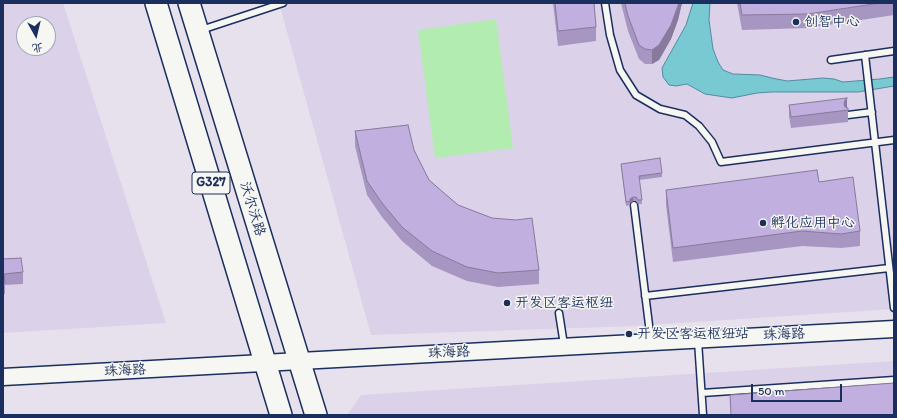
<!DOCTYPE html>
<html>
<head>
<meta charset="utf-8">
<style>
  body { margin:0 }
  #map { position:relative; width:897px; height:418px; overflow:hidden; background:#e6e1ed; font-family:Itim,"LXGW WenKai TC",sans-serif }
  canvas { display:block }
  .frame { position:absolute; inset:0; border:4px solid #1b2f5e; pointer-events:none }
  .north { position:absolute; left:16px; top:16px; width:40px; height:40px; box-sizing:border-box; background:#f6f6f2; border:1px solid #9ea6b7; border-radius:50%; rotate:172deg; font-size:11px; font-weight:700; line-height:16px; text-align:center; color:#1b2f5e }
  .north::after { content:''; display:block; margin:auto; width:14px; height:18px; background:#1b2f5e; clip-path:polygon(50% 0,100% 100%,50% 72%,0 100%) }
  .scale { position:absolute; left:751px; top:384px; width:91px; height:18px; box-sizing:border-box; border:2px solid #1b2f5e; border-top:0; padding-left:5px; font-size:12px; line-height:14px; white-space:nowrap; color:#1b2f5e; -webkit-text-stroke:3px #f6f6f2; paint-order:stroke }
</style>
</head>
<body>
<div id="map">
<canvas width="897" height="418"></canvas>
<div class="frame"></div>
<div class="north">北</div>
<div class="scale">50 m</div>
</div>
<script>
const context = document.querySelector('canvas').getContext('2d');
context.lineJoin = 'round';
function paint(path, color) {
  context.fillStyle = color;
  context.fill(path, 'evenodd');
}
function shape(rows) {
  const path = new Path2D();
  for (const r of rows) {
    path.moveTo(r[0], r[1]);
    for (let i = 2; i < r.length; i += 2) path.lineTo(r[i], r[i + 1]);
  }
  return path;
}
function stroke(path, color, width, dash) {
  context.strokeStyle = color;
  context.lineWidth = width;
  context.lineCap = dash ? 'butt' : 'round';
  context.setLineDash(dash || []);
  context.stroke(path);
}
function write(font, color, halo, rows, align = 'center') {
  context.font = font + ' Itim,"LXGW WenKai TC",sans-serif';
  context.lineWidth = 3;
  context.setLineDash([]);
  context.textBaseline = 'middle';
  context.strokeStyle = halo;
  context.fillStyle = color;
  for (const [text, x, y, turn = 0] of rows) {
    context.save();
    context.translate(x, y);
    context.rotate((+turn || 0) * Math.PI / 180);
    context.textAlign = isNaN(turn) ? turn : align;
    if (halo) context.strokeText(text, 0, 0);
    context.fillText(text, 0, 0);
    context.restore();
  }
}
paint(shape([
  [3,3,63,3,166,323,3,333],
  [24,24,48,24,48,48,24,48],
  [279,3,894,3,894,309,634,326,371,335],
  [894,361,894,415,347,415,361,395]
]), '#dbd2e9');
paint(shape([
  [496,19,513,148,435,158,418,30]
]), '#b3ecb0');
const water = shape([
  [693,3,710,3,709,20,713,49,718,62,723,70,733,74,760,75,772,78,787,81,823,78,834,79,843,82,880,79,894,77,894,86,858,92,771,92,757,93,732,98,705,94,687,84,676,86,669,85,663,77,662,68,681,34,686,25,693,3]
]);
paint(water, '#79c9d3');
stroke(water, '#538ba4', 1);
const lane = shape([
  [605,3,610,35,620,70,636,95,660,109,685,115,699,126,712,142,721,162,894,140],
  [201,30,283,3],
  [865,55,894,308],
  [831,60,894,51],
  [848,115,872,112],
  [634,205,651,341],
  [645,296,889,268],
  [559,313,564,345],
  [698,341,703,415],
  [702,393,894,380]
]);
const secondary = shape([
  [3,377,894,329]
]);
const highway = shape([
  [156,3,281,415],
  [189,3,316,415]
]);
stroke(lane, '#1b2f5e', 9);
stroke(secondary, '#1b2f5e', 19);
stroke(highway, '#1b2f5e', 24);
stroke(lane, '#f6f6f2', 6);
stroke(secondary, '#f6f6f2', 16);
stroke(highway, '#f6f6f2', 21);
paint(shape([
  [553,3,594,3,596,27,596,41,558,46],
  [621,3,682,3,678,20,671,39,659,60,652,64,645,64,639,59,628,31],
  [737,3,894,3,894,15,808,28,742,30],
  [789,105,847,108,848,110,848,122,791,128,789,116],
  [355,131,414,150,429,180,458,205,539,270,539,284,498,287,467,281,432,266,402,241,382,217,367,195,355,146],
  [621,164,662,173,662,177,639,180,642,204,638,204,636,201,633,201,630,203,630,205,626,206],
  [819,182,860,231,860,246,841,248,802,246,673,262,666,205,666,190],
  [3,259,23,272,23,284,5,285,5,294,3,295]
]), '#a696c1');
paint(shape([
  [679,3,682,3,678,20,671,39,659,60,652,64,652,50],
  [847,99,847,110,844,111,844,104,845,100],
  [633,197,633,201,630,203,630,205,630,199]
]), '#877a9d');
const building = shape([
  [555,3,594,3,596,27,558,31,555,3],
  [625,3,679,3,671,25,659,45,652,50,645,49,639,45,628,16,625,3],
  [740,3,880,3,808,14,742,15,740,3],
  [847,98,847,99,845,100,844,104,845,107,848,108,848,110,791,117,789,105,847,98],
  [408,125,414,150,429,180,458,205,492,218,516,220,532,218,539,270,498,273,467,267,432,251,402,227,382,203,367,181,355,131,408,125],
  [660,158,662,173,639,176,642,200,638,200,636,197,633,197,630,199,630,201,626,202,621,164,660,158],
  [817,170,819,182,853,177,860,231,841,234,802,231,673,248,666,190,817,170],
  [21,258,23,272,4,274,5,283,3,283,3,259,21,258],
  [894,383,894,415,731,415,730,395,894,383]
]);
paint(building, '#c1afe0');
stroke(building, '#877a9d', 1);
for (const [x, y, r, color] of [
  [796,22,4,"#1b2f5e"],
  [763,223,4,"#1b2f5e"],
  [507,303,4,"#1b2f5e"],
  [629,334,4,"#1b2f5e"]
]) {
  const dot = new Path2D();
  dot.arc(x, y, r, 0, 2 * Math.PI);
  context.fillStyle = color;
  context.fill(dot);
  stroke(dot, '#f6f6f2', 1.5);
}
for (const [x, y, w] of [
  [211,183,38]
]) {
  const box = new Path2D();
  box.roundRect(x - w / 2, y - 11, w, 22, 3);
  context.fillStyle = '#f6f6f2';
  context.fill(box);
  stroke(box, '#1b2f5e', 1);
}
write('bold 13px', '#1b2f5e', null, [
  ["G327",211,183]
]);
write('14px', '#1b2f5e', '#f6f6f2', [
  ["创智中心",804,22],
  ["孵化应用中心",771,223],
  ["开发区客运枢纽",515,303],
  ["开发区客运枢纽站",637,334]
], 'left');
write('14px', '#1b2f5e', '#f6f6f2', [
  ["沃尔沃路",252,209,73],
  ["珠海路",784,335,-3],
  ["珠海路",449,353,-3],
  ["珠海路",125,371,-3]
]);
</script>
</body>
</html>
